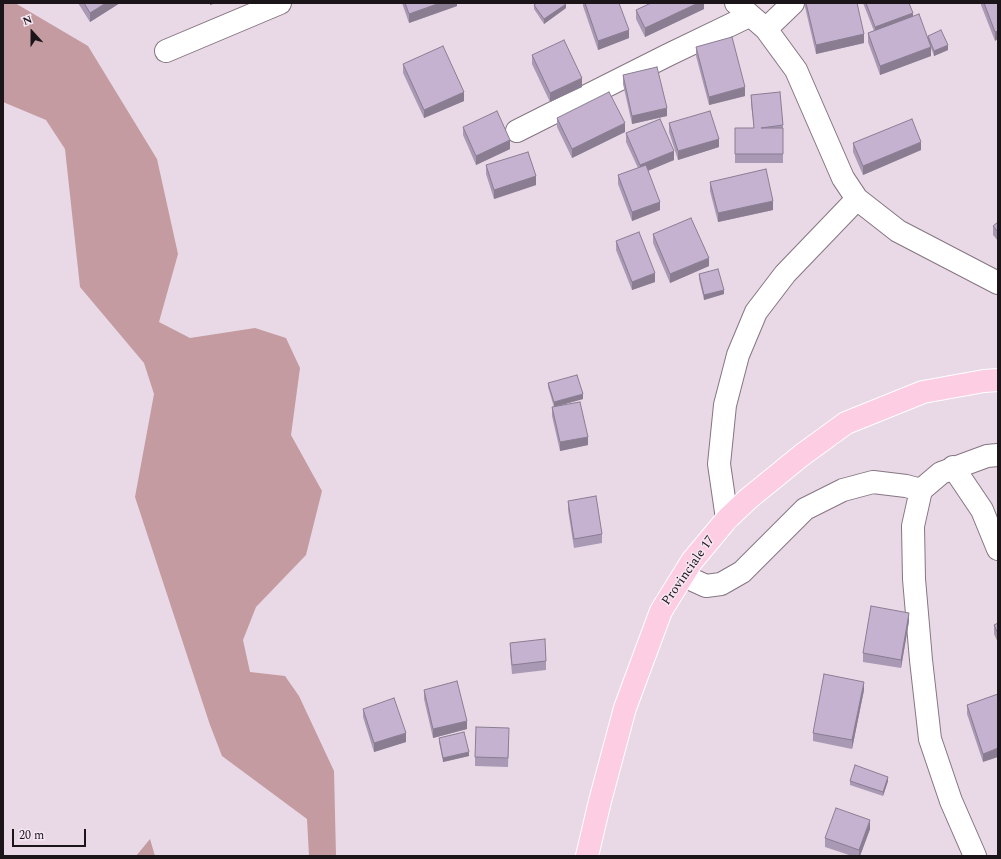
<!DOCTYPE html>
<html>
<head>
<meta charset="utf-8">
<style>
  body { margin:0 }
  #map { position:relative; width:1001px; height:859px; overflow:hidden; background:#e9d9e6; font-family:Spectral,serif }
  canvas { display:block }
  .frame { position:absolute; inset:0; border:4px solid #1b151a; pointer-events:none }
  .north { position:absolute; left:12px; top:12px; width:40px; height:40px; -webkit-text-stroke:3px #f6e6f3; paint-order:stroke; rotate:339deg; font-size:11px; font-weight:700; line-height:16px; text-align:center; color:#1b151a }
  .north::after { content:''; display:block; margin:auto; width:14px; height:18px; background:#1b151a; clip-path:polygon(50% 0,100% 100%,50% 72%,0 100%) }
  .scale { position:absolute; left:12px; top:829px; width:74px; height:18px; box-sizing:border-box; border:2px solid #1b151a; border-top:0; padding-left:5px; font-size:12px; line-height:14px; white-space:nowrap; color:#1b151a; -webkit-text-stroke:3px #f6e6f3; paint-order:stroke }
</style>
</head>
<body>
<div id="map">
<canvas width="1001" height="859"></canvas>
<div class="frame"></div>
<div class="north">N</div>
<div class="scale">20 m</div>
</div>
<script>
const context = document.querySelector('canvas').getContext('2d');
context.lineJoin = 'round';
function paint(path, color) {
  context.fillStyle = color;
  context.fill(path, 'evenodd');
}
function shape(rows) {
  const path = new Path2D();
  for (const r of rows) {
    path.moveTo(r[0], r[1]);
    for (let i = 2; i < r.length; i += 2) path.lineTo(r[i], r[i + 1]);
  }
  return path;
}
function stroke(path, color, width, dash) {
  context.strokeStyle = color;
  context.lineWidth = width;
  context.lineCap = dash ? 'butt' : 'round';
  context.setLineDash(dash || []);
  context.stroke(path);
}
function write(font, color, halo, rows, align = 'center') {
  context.font = font + ' Spectral,serif';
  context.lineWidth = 3;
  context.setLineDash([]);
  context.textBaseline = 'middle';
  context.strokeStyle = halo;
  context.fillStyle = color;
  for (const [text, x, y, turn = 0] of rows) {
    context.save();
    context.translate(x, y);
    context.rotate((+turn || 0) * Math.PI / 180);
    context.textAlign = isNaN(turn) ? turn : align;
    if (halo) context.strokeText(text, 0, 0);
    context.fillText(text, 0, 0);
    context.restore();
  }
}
paint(shape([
  [3,3,15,3,88,46,157,159,178,254,159,322,190,338,255,328,286,338,300,368,291,435,322,491,306,555,256,607,243,640,250,672,285,676,299,696,334,771,336,856,309,856,307,819,222,756,210,725,135,497,154,394,144,363,80,287,65,149,46,120,3,102],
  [150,839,155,856,136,856]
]), '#c39ba0');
const minor = shape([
  [736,3,766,29,796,70,843,178,857,199,898,231,998,283],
  [766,29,793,3],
  [166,51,280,3],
  [517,131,668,55,749,16],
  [953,467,982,510,998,549],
  [727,519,719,464,725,405,738,355,756,312,785,274,857,199],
  [684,576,706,586,721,584,742,572,805,509,843,490,873,482,906,486,921,490],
  [975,856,951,801,930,739,921,660,914,579,913,526,921,490,941,473,987,456,998,455]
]);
const major = shape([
  [587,856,600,801,625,708,661,611,692,561,727,519,748,499,802,455,846,423,923,392,984,381,998,380]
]);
stroke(minor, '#857682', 24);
stroke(major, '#fff', 24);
stroke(minor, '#fff', 22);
stroke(major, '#fdcde3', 22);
paint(shape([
  [78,3,120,3,90,22],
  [402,3,457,3,457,6,409,23],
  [583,3,619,3,629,38,598,50,583,6],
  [704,3,704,9,645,37,636,19,636,10],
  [805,3,857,3,864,43,816,54,805,7],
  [863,3,909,3,913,17,928,38,928,36,948,50,934,56,931,48,931,56,880,75,868,42,868,33,874,31],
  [981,3,998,3,995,41,981,5],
  [534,5,566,8,544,24,534,9],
  [696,47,745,96,709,105,696,56],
  [532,55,582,87,550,102,532,64],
  [403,64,464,101,424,118,403,73],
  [623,75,667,116,632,124,623,84],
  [751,95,783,125,783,163,735,163,735,128,754,128,751,104],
  [557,118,625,132,572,158,557,127],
  [669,123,719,147,678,160,669,132],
  [463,127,510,149,476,165,463,135],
  [626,133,674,160,648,171,660,210,632,221,618,184,618,175,638,168,626,142],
  [853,143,921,150,863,175,853,152],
  [486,165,536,185,494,199,486,174],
  [997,167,998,167,998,179,997,176],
  [710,182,773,210,718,222,710,191],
  [998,222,998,241,993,235,993,226],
  [653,234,709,266,670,283,653,243],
  [616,241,655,282,632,290,616,250],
  [699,274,724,294,704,300,699,279],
  [548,383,583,399,554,407,588,445,560,451,552,416,552,407,554,407,548,387],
  [568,501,602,534,602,543,574,548,568,510],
  [909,621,901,668,863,662,863,653],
  [998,623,998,643,994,634,994,625],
  [510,643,546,661,546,670,512,674,510,652],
  [424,690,467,729,433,738,424,699],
  [864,690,852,749,813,741,813,733],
  [998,694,983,762,967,714,967,705],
  [363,709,406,742,374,752,363,717],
  [509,736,508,767,475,766,475,757],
  [439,738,469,756,443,762,439,742],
  [850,781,888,781,883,796,850,785],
  [870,829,860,856,852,856,825,847,825,838]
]), '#a999b4');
paint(shape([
  [106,3,120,3,90,22,90,13],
  [210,3,217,3,210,5],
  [440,3,457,3,457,6,409,23,409,14],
  [698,3,704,3,704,9,645,37,645,28],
  [566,4,566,8,544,24,544,19],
  [913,13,913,21,875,35,875,27],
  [629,30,629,38,598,50,598,41],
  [998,31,998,39,995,41,995,32],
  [864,34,864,43,816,54,816,45],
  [948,45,948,50,934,56,934,51],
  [931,47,931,56,880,75,880,66],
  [582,78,582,87,550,102,550,93],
  [745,87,745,96,709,105,709,97],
  [464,92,464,101,424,118,424,110],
  [667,108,667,116,632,124,632,116],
  [625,123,625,132,572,158,572,149],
  [719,139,719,147,678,160,678,151],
  [510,140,510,149,476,165,476,156],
  [921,142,921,150,863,175,863,166],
  [674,151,674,160,640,174,640,165],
  [536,176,536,185,494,199,494,190],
  [773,201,773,210,718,222,718,213],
  [660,202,660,210,632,221,632,212],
  [709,258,709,266,670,283,670,274],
  [655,273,655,282,632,290,632,282],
  [724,290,724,294,704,300,704,295],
  [583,394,583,399,554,407,554,402],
  [588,437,588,445,560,451,560,442],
  [909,613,909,621,901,668,901,660],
  [864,682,864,690,852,749,852,740],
  [467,721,467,729,433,738,433,729],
  [406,733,406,742,374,752,374,743],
  [998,748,998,757,983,762,983,754],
  [469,752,469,756,443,762,443,758],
  [888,777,888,781,883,796,883,792],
  [870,820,870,829,860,856,859,856,859,850]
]), '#8a7d92');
const building = shape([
  [84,3,106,3,90,13,84,3],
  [405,3,440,3,409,14,405,3],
  [537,3,566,3,566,4,544,19,534,5,537,3],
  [585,3,619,3,629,30,598,41,585,3],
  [651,3,698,3,645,28,636,10,651,3],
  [806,3,857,3,864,34,816,45,806,3],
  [866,3,909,3,913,13,875,27,866,3],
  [984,3,998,3,998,31,995,32,984,3],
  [919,14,931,47,880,66,868,33,919,14],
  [941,30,948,45,934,51,928,36,941,30],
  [732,37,745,87,709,97,696,47,732,37],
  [564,40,582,78,550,93,532,55,564,40],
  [443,46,464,92,424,110,403,64,443,46],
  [657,67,667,108,632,116,623,75,657,67],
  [609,92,625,123,572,149,557,118,609,92],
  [780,92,783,125,761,128,783,128,783,154,735,154,735,128,754,128,751,95,780,92],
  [497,111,510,140,476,156,463,127,497,111],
  [710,111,719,139,678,151,669,123,710,111],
  [660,119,674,151,640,165,626,133,660,119],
  [912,119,921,142,863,166,853,143,912,119],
  [528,152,536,176,494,190,486,165,528,152],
  [646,165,660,202,632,212,618,175,646,165],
  [766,169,773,201,718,213,710,182,766,169],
  [691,218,709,258,670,274,653,234,691,218],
  [998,222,998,232,993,226,998,222],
  [639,232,655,273,632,282,616,241,639,232],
  [718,269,724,290,704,295,699,274,718,269],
  [577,375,583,394,554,402,548,383,577,375],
  [580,402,588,437,560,442,552,407,580,402],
  [596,496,602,534,574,539,568,501,596,496],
  [871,606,909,613,901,660,863,653,871,606],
  [998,623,998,634,994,625,998,623],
  [545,639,546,661,512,665,510,643,545,639],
  [824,674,864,682,852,740,813,733,824,674],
  [457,681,467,721,433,729,424,690,457,681],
  [998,694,998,748,983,754,967,705,998,694],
  [394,698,406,733,374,743,363,709,394,698],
  [476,727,509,728,508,758,475,757,476,727],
  [464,732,469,752,443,758,439,738,464,732],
  [855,765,888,777,883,792,850,781,855,765],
  [836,808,870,820,859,850,825,838,836,808]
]);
paint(building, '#c5b2d1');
stroke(building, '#8a7d92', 1);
write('13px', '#1b151a', '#f6e6f3', [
  ["Provinciale 17",689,571,-55]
]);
</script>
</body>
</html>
